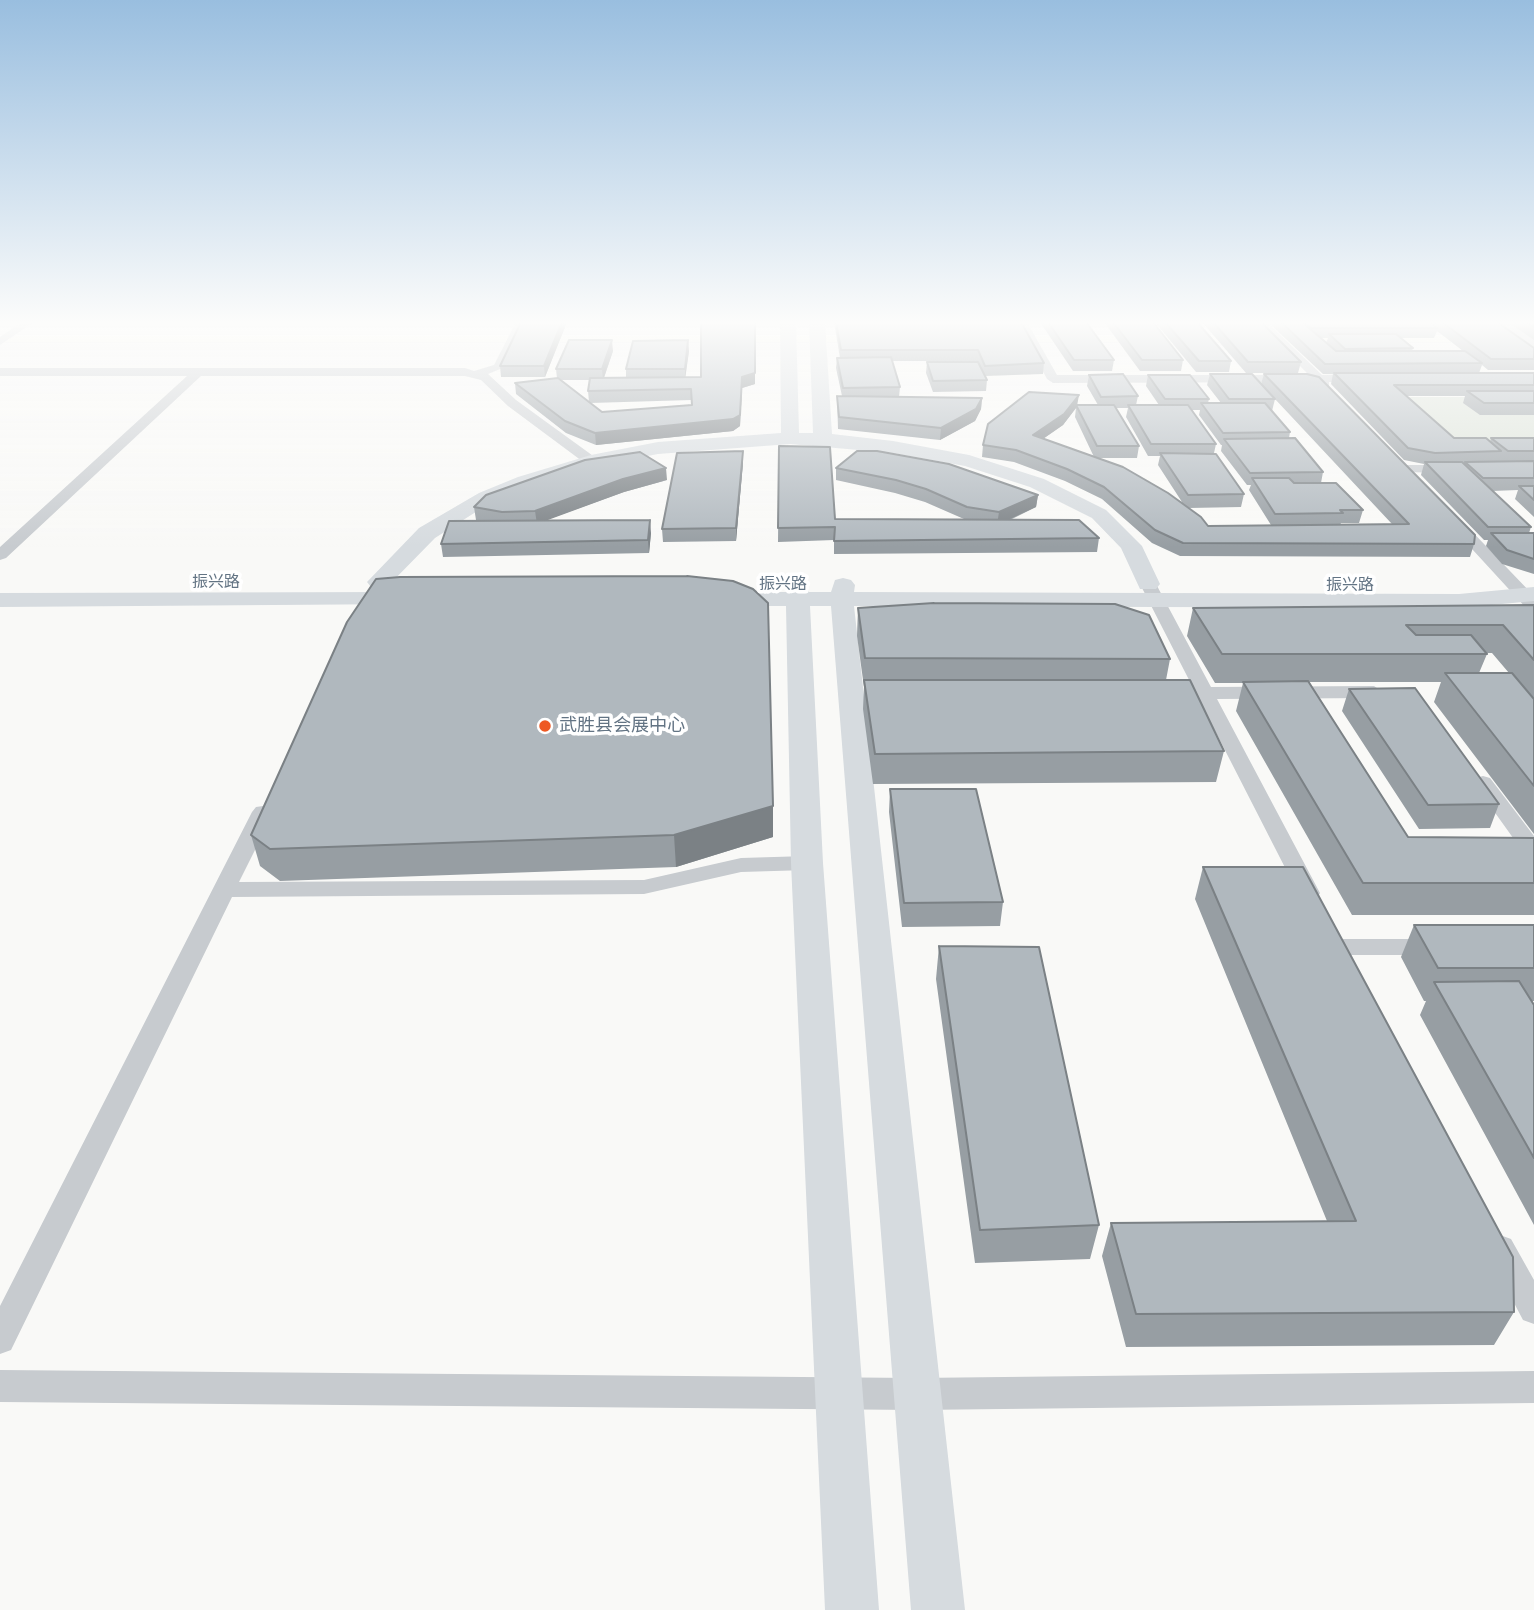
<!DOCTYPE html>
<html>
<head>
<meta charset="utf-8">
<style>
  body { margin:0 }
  canvas { display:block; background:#f9f9f7 }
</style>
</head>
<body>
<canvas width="1534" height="1610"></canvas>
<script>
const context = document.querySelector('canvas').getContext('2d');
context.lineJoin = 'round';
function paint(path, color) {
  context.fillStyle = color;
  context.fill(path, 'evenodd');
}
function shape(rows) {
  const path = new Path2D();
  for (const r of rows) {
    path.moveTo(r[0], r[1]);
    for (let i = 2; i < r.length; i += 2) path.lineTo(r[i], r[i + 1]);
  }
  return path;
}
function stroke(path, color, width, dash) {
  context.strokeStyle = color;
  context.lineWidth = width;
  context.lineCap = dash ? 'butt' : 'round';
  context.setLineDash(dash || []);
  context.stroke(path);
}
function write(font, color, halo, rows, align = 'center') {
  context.font = font + ' "PT Sans","Noto Sans SC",sans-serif';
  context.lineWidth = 7;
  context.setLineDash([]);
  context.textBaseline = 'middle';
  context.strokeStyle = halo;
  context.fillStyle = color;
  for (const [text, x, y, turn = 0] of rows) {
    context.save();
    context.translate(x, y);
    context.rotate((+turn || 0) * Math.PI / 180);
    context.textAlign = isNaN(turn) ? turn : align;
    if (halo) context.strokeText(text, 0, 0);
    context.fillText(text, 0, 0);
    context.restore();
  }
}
paint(shape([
  [1395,397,1528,397,1534,402,1534,449,1451,448]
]), '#dbe2d8');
paint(shape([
  [22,322,34,322,0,345,0,337,22,322],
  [516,322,526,322,505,367,488,374,516,400,596,458,596,464,586,464,508,406,481,380,465,376,201,376,6,558,0,560,0,547,187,376,0,376,0,368,465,368,474,371,494,365,516,322],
  [1017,322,1027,322,1057,375,1309,375,1256,322,1267,322,1322,375,1360,374,1366,378,1360,382,1329,382,1329,387,1325,388,1316,382,1053,383,1047,379,1017,322],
  [1497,322,1509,322,1534,339,1534,347,1497,322],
  [1406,465,1451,465,1458,469,1451,473,1401,472,1399,469,1406,465],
  [1455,518,1460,519,1534,596,1534,611,1528,610,1450,525,1448,522,1455,518],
  [1148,579,1156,584,1211,687,1374,686,1383,692,1374,698,1217,699,1320,893,1317,898,1309,901,1301,898,1298,893,1140,584,1148,579],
  [1483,776,1490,778,1534,836,1534,858,1526,856,1473,782,1476,778,1483,776],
  [263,806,270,807,274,812,239,882,644,880,741,858,807,856,815,858,818,863,815,868,807,870,741,872,644,894,232,897,11,1350,0,1354,0,1306,252,812,256,807,263,806],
  [1337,939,1434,939,1442,941,1446,947,1442,953,1434,955,1337,955,1329,953,1325,947,1329,941,1337,939],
  [1500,1235,1511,1239,1534,1280,1534,1324,1523,1320,1485,1248,1489,1239,1500,1235],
  [0,1370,916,1378,1534,1371,1534,1403,916,1410,0,1402,0,1370]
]), '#c7cbcf');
paint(shape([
  [780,322,796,322,799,433,813,433,809,322,825,322,832,434,893,441,969,455,1044,479,1106,510,1142,546,1160,584,1156,589,1140,589,1121,548,1092,518,1030,487,965,466,893,453,790,444,658,454,595,466,532,485,493,501,435,538,387,587,379,589,371,587,367,582,419,528,479,493,518,477,591,455,658,442,781,433,780,322],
  [797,577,805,579,809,592,831,592,835,580,843,578,851,580,855,585,854,592,1459,594,1534,587,1534,601,1459,608,854,606,965,1610,911,1610,831,606,810,606,823,863,879,1610,825,1610,791,863,786,606,725,606,717,604,713,599,717,594,725,592,786,592,785,584,789,579,797,577],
  [402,592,410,594,414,599,410,604,0,607,0,593,402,592]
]), '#d6dbdf');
paint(shape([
  [567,322,545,377,501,377,500,366],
  [834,322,1021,322,1044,363,1043,374,985,376,987,380,986,391,933,392,926,373,927,362,977,361,892,361,900,387,899,397,982,398,981,409,975,421,940,440,838,429,837,396,842,396,836,368,837,358,840,358],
  [1040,322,1086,322,1114,360,1112,371,1073,371],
  [1104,322,1153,322,1183,360,1181,371,1140,371],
  [1155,322,1197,322,1231,361,1229,372,1196,372],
  [1202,322,1261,322,1301,362,1298,373,1246,373],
  [1271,322,1497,322,1534,348,1534,370,1488,370,1482,365,1479,373,1534,373,1534,415,1480,415,1463,403,1465,396,1407,396,1454,438,1490,442,1491,438,1534,438,1534,517,1515,499,1518,490,1492,491,1531,527,1529,533,1534,533,1534,574,1502,564,1486,546,1488,540,1484,540,1421,475,1424,464,1404,460,1331,384,1333,374,1323,374,1270,324],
  [1437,331,1463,351,1412,351,1413,348,1401,338,1434,338],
  [1320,338,1328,338,1326,343],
  [1508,322,1534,322,1534,340],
  [613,351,604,378,626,377,626,369,689,351,685,377,755,384,742,388,740,426,733,431,596,445,566,433,516,394,515,383,557,378,556,369],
  [561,380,590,380,588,391,589,402],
  [691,400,691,405,602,412,590,403],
  [1210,374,1261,384,1264,374,1474,544,1470,557,1180,556,1152,543,1102,499,1065,481,1014,462,982,457,983,445,1077,405,1098,405,1087,386,1089,375,1138,396,1136,405,1159,405,1146,386,1148,375,1209,399,1208,403,1221,403,1207,385],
  [1275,399,1392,524,1340,525,1341,523,1359,523,1363,510,1321,483,1323,472,1289,438,1290,432,1272,411],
  [1076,408,1075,417,1094,457,1043,439,1063,425],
  [1116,408,1128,408,1126,417,1148,456,1160,456,1158,465,1182,502,1097,458,1137,458,1139,446],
  [1191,410,1200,410,1199,415,1221,445,1222,445,1221,451,1247,485,1251,485,1249,490,1271,525,1208,526,1189,508,1241,507,1244,494,1214,453,1216,444],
  [779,446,835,519,964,519,925,502,895,493,836,480,836,468,1038,495,1036,507,1010,520,1099,538,1097,552,834,554,834,540,778,542],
  [743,451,743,463,736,541,663,542,662,529],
  [667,480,624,492,546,520,651,533,649,553,443,557,441,544,480,521,476,520,474,507],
  [1534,605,1534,834,1434,702,1441,682,1309,682,1408,837,1534,838,1534,915,1352,915,1236,711,1243,683,1215,683,1187,636,1193,608],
  [1486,653,1492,653,1509,673,1479,673,1487,654],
  [858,608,1170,659,1166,680,1224,751,1216,782,873,784,863,709,864,687,857,636],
  [1349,689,1499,804,1490,828,1419,829,1342,711],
  [890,789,1003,902,1000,926,902,927,889,812],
  [773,806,773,837,676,867,280,881,260,866,251,835],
  [1203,867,1514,1312,1494,1345,1126,1347,1102,1256,1111,1223,1327,1221,1195,899],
  [1414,925,1534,925,1534,1001,1531,1001,1534,1005,1534,1225,1420,1015,1426,1001,1424,1001,1401,957],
  [939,946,1099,1225,1090,1259,975,1263,936,979]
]), '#979ea3');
paint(shape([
  [562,322,567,322,545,377,544,366],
  [755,322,755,384,742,388,740,426,733,431,596,445,595,433,733,419],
  [612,340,613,351,603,380,602,369],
  [688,340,689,351,685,380,685,369],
  [1079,395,1077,406,1076,405,1076,408,1063,425,1031,447,1033,435],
  [982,398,981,409,975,421,940,440,941,428],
  [743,451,743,463,736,541,736,528],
  [666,468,667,480,624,492,537,524,535,511,623,479],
  [1038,495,1036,507,997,525,999,512],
  [650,520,651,533,649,553,648,540],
  [773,806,773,837,676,867,674,835]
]), '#7b8185');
const building = shape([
  [521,322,562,322,544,366,500,366,521,322],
  [701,322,755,322,755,373,742,377,740,415,733,419,595,433,565,421,515,383,558,378,602,412,692,405,691,389,588,391,590,378,701,377,701,322],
  [836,322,1021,322,1044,363,985,366,978,350,841,350,836,322],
  [1048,322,1086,322,1114,360,1074,360,1048,322],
  [1113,322,1153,322,1183,360,1142,360,1113,322],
  [1165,322,1197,322,1231,361,1199,361,1165,322],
  [1213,322,1261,322,1301,362,1248,362,1213,322],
  [1281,322,1302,322,1336,351,1465,351,1482,363,1325,364,1281,322],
  [1304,322,1430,322,1437,328,1311,328,1304,322],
  [1442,322,1497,322,1534,348,1534,359,1491,359,1442,322],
  [1526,322,1534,322,1534,327,1526,322],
  [1329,334,1396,334,1413,348,1345,349,1329,334],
  [569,340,612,340,602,369,556,369,569,340],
  [688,340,685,369,626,369,633,341,688,340],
  [891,357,900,387,843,388,837,358,891,357],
  [927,362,978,362,987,380,933,381,927,362],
  [1334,373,1534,373,1534,385,1394,385,1454,438,1486,438,1501,451,1435,453,1408,448,1334,373],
  [1123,374,1138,396,1101,397,1089,375,1123,374],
  [1210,374,1252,374,1275,399,1229,399,1210,374],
  [1264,374,1307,374,1319,377,1475,535,1474,544,1183,543,1155,530,1104,487,1067,469,1016,450,983,445,988,424,1029,392,1079,395,1064,414,1033,435,1123,467,1168,493,1201,517,1208,526,1409,524,1264,374],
  [1148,375,1190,375,1209,399,1165,399,1148,375],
  [1467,391,1534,391,1534,403,1484,403,1467,391],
  [837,396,982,398,976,409,941,428,839,417,837,396],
  [1201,403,1265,403,1290,432,1223,433,1201,403],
  [1076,405,1114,405,1139,446,1097,446,1076,405],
  [1128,405,1188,405,1216,444,1151,444,1128,405],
  [1295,438,1323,472,1250,473,1224,439,1295,438],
  [1491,438,1534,438,1534,451,1508,451,1491,438],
  [779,446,830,447,835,519,1079,520,1099,538,834,541,835,527,778,528,779,446],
  [743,451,736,528,662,529,677,453,743,451],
  [857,451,877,451,949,464,1038,495,999,512,967,507,926,489,896,480,836,468,857,451],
  [640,452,666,468,623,479,535,511,502,512,474,507,486,495,585,460,640,452],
  [1160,453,1216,454,1244,494,1188,495,1160,453],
  [1534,461,1534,478,1483,478,1465,462,1534,461],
  [1425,462,1462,462,1531,527,1488,527,1425,462],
  [1252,478,1289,478,1294,483,1336,483,1363,510,1340,510,1343,513,1275,514,1252,478],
  [1519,486,1534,486,1534,500,1519,486],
  [650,520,648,540,441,544,449,521,650,520],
  [1491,533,1534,533,1534,559,1507,550,1491,533],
  [687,576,733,581,753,589,768,603,773,806,674,835,270,849,251,835,347,622,376,579,400,577,687,576],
  [934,603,1115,604,1149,615,1170,659,865,658,858,608,934,603],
  [1534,605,1534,660,1503,625,1406,625,1416,635,1471,635,1487,654,1222,654,1193,608,1534,605],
  [1445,673,1512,673,1534,699,1534,786,1445,673],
  [864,680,1190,680,1224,751,875,754,864,680],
  [1308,681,1408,837,1534,838,1534,883,1363,883,1243,682,1308,681],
  [1415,688,1499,804,1428,805,1349,689,1415,688],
  [890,789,976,789,1003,902,904,903,890,789],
  [1203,867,1303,867,1513,1257,1514,1312,1136,1314,1111,1223,1356,1221,1203,867],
  [1414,925,1534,925,1534,968,1438,968,1414,925],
  [939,946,1039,947,1099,1225,980,1230,939,946],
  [1519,981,1534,1005,1534,1158,1434,982,1519,981]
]);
paint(building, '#b0b8be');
stroke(building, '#7b8185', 2);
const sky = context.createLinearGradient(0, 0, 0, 547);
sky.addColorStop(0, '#99bedf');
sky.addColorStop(0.59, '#fcfcfb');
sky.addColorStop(1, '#fcfcfb00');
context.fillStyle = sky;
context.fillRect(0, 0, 1534, 547);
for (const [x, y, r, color] of [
  [545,726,7,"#ee5822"]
]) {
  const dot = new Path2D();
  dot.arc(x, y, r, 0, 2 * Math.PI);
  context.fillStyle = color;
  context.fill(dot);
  stroke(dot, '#fff', 2.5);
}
write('16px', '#637484', '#fff', [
  ["振兴路",216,582],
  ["振兴路",783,584],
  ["振兴路",1350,585]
]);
write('18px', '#637484', '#fff', [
  ["武胜县会展中心",559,726]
], 'left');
</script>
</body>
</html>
